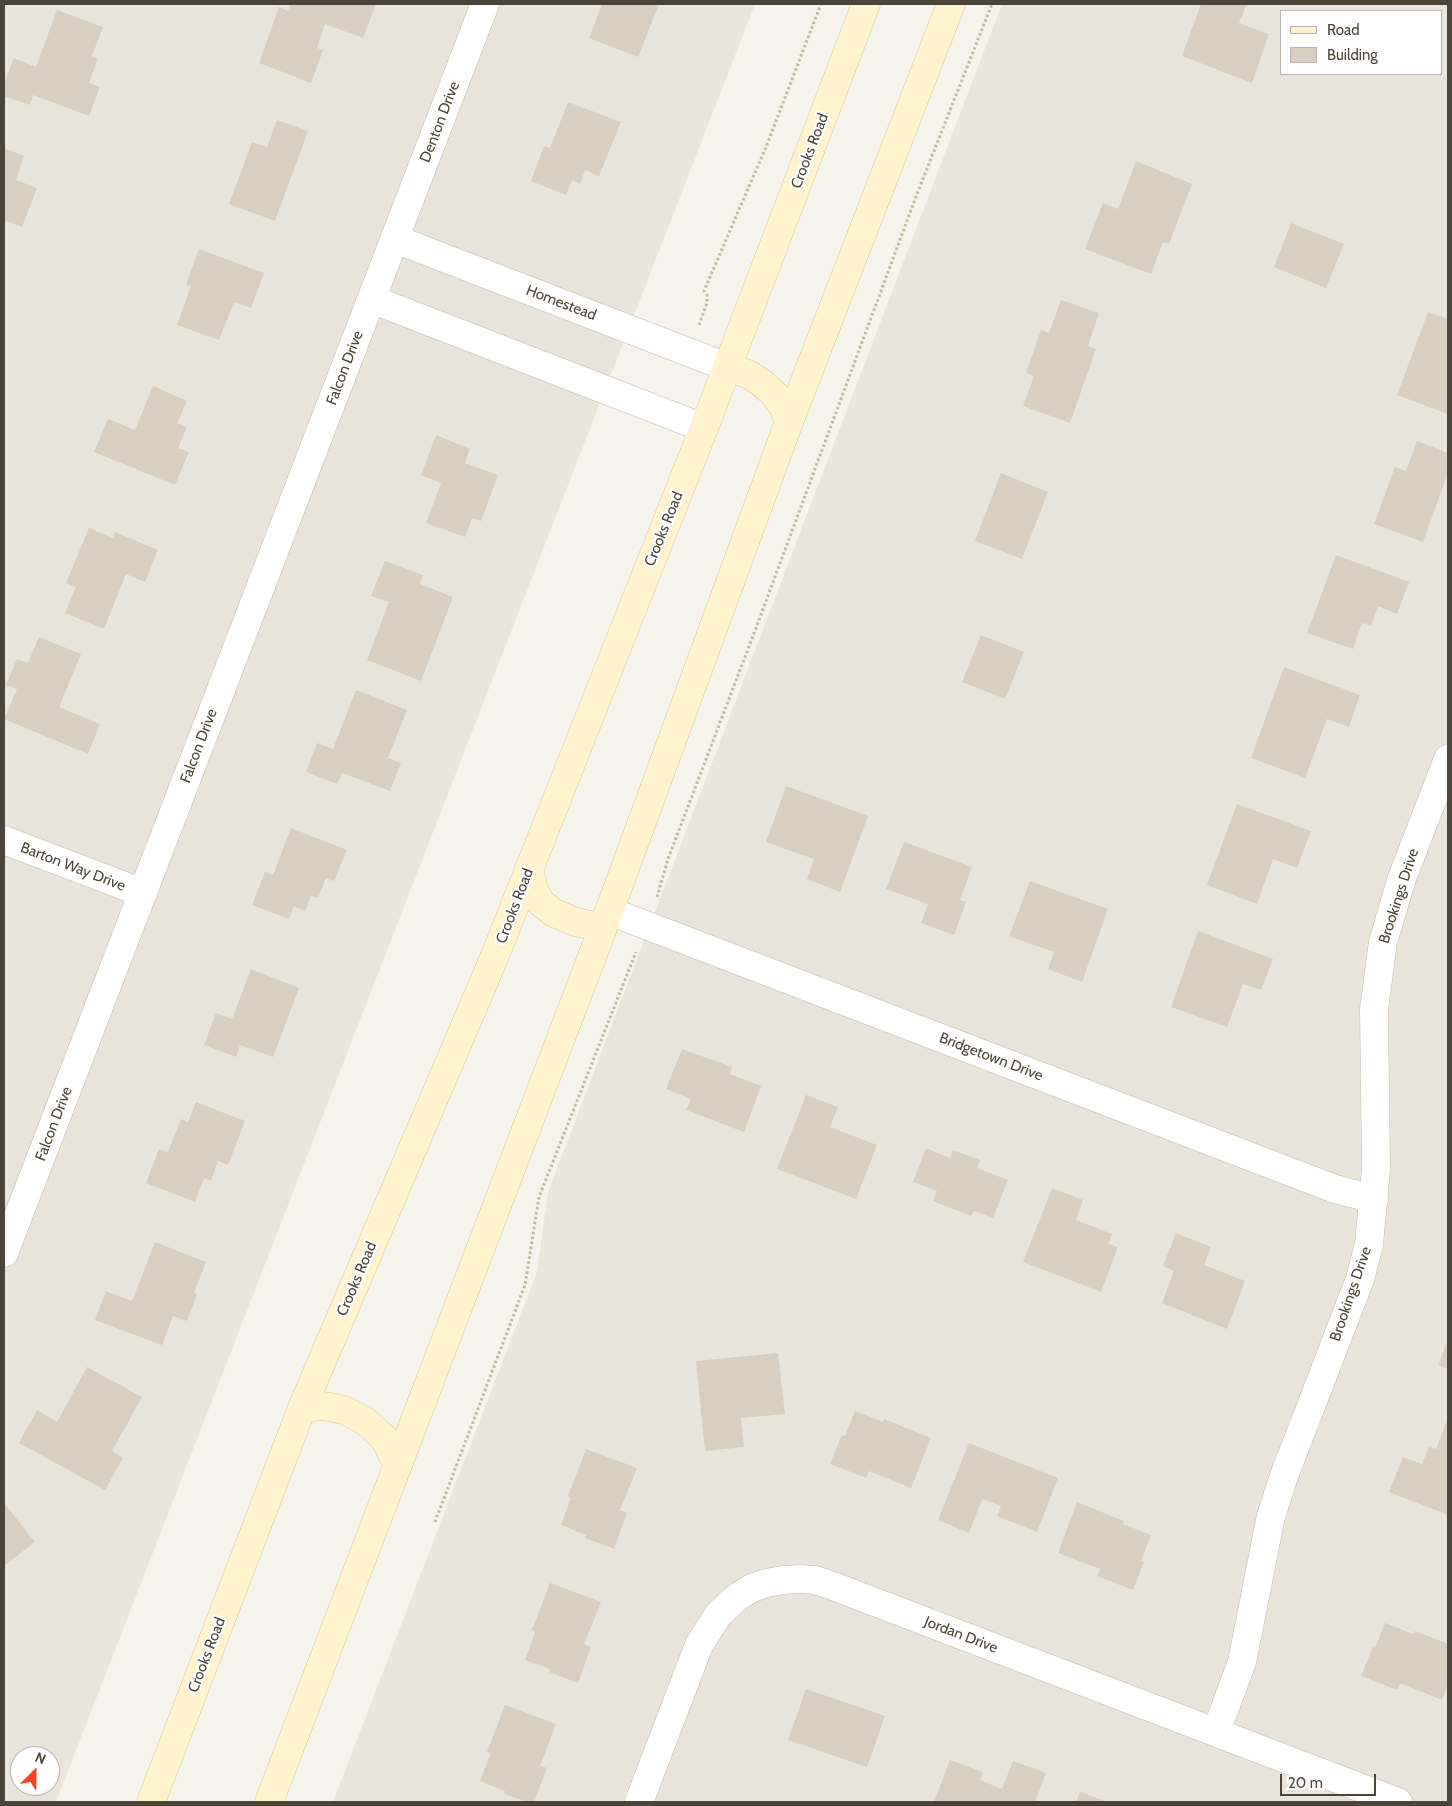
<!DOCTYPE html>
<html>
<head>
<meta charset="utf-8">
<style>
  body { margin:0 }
  #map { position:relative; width:1452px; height:1806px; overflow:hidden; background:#f6f3ec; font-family:Cabin,sans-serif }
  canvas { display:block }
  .frame { position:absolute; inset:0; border:5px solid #4b4439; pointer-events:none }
  .legend { position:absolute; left:1280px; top:10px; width:162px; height:65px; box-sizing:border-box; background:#fff; border:1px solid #b7b4b0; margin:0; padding:6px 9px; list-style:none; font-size:15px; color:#4b4439 }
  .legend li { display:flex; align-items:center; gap:10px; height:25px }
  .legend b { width:25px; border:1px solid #b7b4b0 }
  .north { position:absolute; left:10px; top:1746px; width:50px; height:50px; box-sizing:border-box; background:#fff; border:1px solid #b7b4b0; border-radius:50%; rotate:23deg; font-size:14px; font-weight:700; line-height:20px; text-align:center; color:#4b4439 }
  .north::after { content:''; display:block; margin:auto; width:18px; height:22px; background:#fc3f1d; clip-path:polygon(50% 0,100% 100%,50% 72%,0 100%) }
  .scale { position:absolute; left:1280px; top:1774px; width:96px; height:22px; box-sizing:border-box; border:2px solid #4b4439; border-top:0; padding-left:6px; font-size:15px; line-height:18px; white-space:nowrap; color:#4b4439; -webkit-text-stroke:4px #fff; paint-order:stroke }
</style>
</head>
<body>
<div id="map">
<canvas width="1452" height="1806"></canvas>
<div class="frame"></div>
<ul class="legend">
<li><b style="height:6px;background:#fff3cd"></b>Road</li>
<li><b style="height:14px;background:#d8cfc1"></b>Building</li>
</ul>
<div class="north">N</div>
<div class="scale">20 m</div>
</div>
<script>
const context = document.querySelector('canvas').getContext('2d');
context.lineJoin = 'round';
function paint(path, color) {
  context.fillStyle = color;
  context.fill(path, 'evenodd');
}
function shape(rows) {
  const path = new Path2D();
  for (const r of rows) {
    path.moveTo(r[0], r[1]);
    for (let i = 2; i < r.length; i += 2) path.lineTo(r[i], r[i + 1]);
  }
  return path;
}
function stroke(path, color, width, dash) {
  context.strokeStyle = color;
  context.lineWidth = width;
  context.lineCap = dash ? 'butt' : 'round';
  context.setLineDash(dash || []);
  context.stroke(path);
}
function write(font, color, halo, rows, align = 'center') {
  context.font = font + ' Cabin,sans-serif';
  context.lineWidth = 4.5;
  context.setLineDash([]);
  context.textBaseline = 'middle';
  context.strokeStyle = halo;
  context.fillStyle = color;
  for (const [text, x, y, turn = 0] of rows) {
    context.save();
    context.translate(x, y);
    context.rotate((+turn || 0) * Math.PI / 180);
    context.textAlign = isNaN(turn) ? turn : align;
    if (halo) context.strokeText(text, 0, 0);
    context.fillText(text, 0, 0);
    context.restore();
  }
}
paint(shape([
  [4,4,755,4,56,1802,4,1802],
  [20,1756,50,1756,50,1786,20,1786],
  [1002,4,1448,4,1448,1802,333,1802,537,1272,548,1192],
  [1281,11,1441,11,1441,74,1281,74]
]), '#eae5da');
paint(shape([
  [291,4,376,4,363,38,325,24,317,48,323,50,311,83,259,63,279,7,288,11],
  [602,4,659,4,638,57,589,38],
  [1201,4,1247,4,1239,23,1269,34,1252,83,1182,56],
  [57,10,103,27,92,56,98,58,89,83,100,87,89,116,33,95,30,105,4,96,4,84,14,58,36,67],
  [568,102,621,122,599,176,585,170,580,184,572,180,566,195,531,181,544,146,550,148],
  [277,120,308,131,275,221,229,204,252,142,267,147],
  [4,148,24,156,16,180,37,188,22,227,4,220],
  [1136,161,1192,184,1169,244,1163,242,1151,274,1085,249,1103,203,1118,209],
  [1291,223,1344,244,1326,288,1274,267],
  [199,249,264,273,251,308,234,302,219,340,177,325,191,286,186,285],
  [1061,300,1099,313,1088,346,1096,349,1070,423,1023,406,1034,376,1026,373,1041,330,1049,333],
  [1428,312,1448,319,1448,414,1397,395],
  [153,386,187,401,177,423,187,427,178,448,189,452,175,485,94,452,108,419,135,430],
  [436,435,470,449,465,463,498,475,481,521,472,518,465,537,426,523,441,483,421,475],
  [1417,441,1448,453,1448,473,1423,542,1374,524,1395,467,1406,471],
  [1001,473,1048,492,1022,559,975,541],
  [89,528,113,538,115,532,158,550,145,582,126,574,104,629,65,613,76,587,66,583],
  [1336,555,1409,582,1397,614,1378,606,1371,626,1362,623,1353,649,1307,633],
  [385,561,423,575,420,584,453,597,421,681,367,660,389,602,371,596],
  [981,635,1024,652,1005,699,962,682],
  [39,637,81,654,59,707,100,724,88,754,4,719,17,689,6,685,17,659,28,663],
  [1284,667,1360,695,1349,727,1327,719,1305,778,1251,758],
  [356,690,407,710,388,758,401,763,390,791,342,773,337,784,306,772,317,743,333,749],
  [786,786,868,816,840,892,807,879,814,859,766,842],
  [1237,804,1311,831,1297,868,1273,859,1257,904,1207,885],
  [291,828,347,850,334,881,326,878,318,898,311,896,305,911,294,906,289,919,252,905,265,872,273,875],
  [904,842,972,867,960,900,966,902,954,935,921,923,928,904,886,889],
  [1030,881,1108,909,1082,982,1048,969,1054,952,1009,936],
  [1198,931,1273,959,1261,990,1243,984,1227,1027,1171,1007],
  [251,969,299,988,273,1057,240,1045,236,1057,204,1045,216,1013,232,1019],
  [682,1049,732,1067,730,1074,761,1086,744,1132,686,1110,691,1099,666,1089],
  [806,1095,838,1107,830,1127,877,1145,856,1199,777,1169],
  [196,1102,245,1121,228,1165,218,1161,211,1181,204,1178,195,1202,146,1183,159,1149,168,1152,181,1119,188,1122],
  [926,1148,950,1158,953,1150,980,1160,977,1168,1008,1180,993,1218,974,1211,971,1216,933,1201,937,1191,913,1182],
  [1052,1188,1083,1200,1076,1220,1112,1234,1108,1244,1118,1247,1101,1292,1023,1262],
  [1176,1233,1211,1247,1204,1265,1245,1281,1227,1329,1162,1303,1174,1271,1163,1266],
  [155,1242,206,1262,194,1293,197,1294,187,1321,173,1316,162,1345,95,1320,106,1291,132,1301],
  [1448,1339,1448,1369,1438,1365],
  [778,1353,785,1414,741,1418,744,1447,705,1451,696,1361],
  [87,1367,142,1397,112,1451,123,1458,105,1490,19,1443,37,1410,57,1422],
  [855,1411,883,1422,884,1419,931,1438,911,1488,869,1471,866,1478,830,1464,842,1435,845,1436],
  [1448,1418,1448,1515,1389,1492,1403,1457,1422,1464,1429,1447,1436,1449],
  [969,1443,1058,1478,1037,1532,997,1516,1001,1506,982,1499,969,1533,938,1520],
  [586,1449,637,1468,620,1510,627,1513,614,1549,585,1538,586,1535,561,1525,571,1498,568,1496],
  [1077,1502,1124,1521,1123,1524,1151,1535,1141,1561,1144,1562,1133,1590,1097,1576,1100,1569,1058,1553],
  [4,1503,35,1542,4,1566],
  [550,1583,601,1602,584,1644,591,1647,578,1683,549,1672,550,1669,525,1660,535,1632,532,1630],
  [1385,1623,1413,1634,1415,1631,1448,1644,1448,1684,1442,1700,1400,1683,1397,1690,1361,1676,1373,1647,1375,1648],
  [806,1689,885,1716,867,1767,788,1740],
  [505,1705,556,1724,540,1766,547,1768,534,1802,527,1802,504,1794,505,1791,480,1781,491,1753,487,1752],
  [950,1760,983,1772,980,1780,1002,1789,1013,1761,1046,1773,1035,1802,934,1802],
  [1080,1792,1108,1802,1076,1802]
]), '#d8cfc1');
const street = shape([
  [395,239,727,367],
  [371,299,704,428],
  [4,840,143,893],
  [609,911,1335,1189,1374,1199],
  [4,1253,485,4],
  [1216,1732,1242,1662,1271,1516,1284,1476,1360,1279,1369,1244,1376,1169,1374,1009,1383,942,1402,878,1448,759],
  [639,1802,699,1645,718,1615,736,1598,752,1588,766,1583,783,1580,800,1579,815,1580,833,1586,1398,1802]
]);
const secondary = shape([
  [727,367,748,374,762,383,775,395,784,408,789,422],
  [529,868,533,887,540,902,554,913,576,922,603,928],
  [302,1408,324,1406,344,1410,365,1421,384,1438,398,1465],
  [151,1802,302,1408,494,958,704,428,866,4],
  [269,1802,603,928,789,422,951,4]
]);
stroke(street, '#c2bbae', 29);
stroke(secondary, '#d6c79b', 29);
stroke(shape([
  [699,325,707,303,707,295,704,291,766,147,821,4],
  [657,897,668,859,756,628,917,194,992,4],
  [435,1522,525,1285,539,1197,636,952]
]), '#c4b79f', 3, [2.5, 2.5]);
stroke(street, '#fff', 28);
stroke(secondary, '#fff3cd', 28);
write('15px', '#4b4439', '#fff', [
  ["Denton Drive",440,122,-69],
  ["Crooks Road",810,151,-69],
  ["Homestead",561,303,21],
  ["Falcon Drive",345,368,-69],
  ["Crooks Road",664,529,-68],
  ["Falcon Drive",199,746,-69],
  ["Barton Way Drive",73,867,21],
  ["Brookings Drive",1399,896,-72],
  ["Crooks Road",515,906,-69],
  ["Bridgetown Drive",991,1057,21],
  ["Falcon Drive",54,1124,-69],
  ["Crooks Road",357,1279,-67],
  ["Brookings Drive",1351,1294,-71],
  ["Jordan Drive",961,1635,21],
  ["Crooks Road",207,1655,-69]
]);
</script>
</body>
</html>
